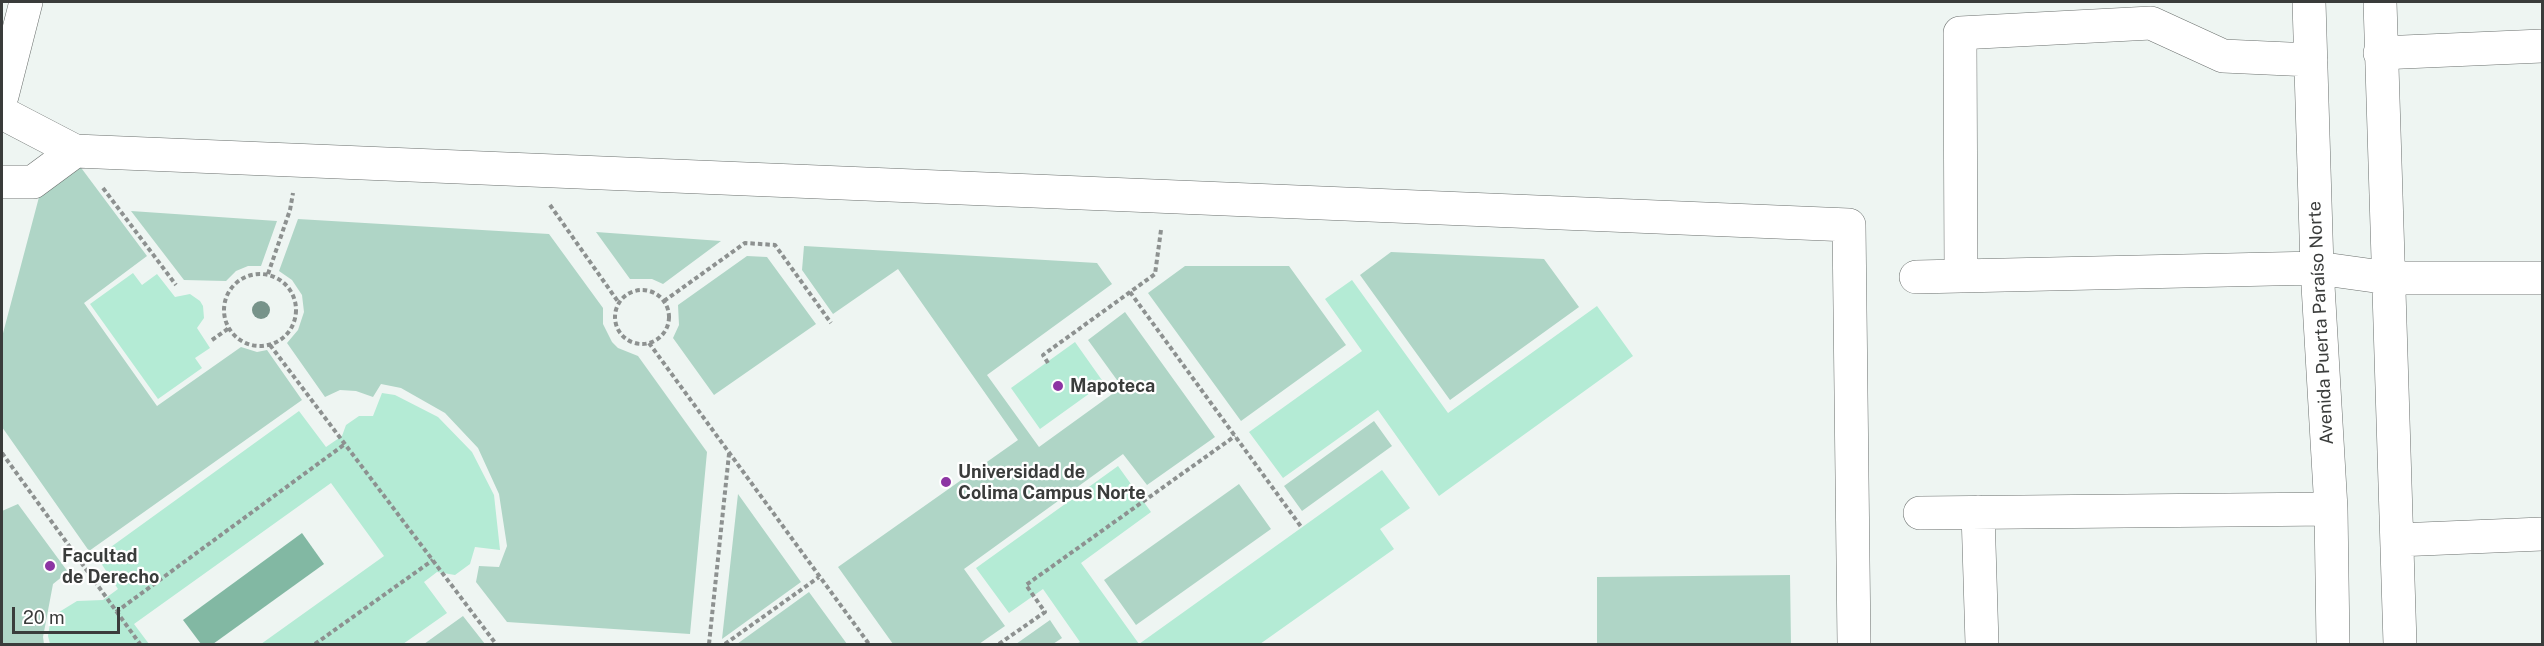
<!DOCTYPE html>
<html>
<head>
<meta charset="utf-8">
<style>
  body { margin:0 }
  #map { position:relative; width:2544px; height:646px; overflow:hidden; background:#eef5f2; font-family:"Public Sans",sans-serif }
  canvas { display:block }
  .frame { position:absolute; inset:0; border:3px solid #3a3c3b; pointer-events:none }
  .scale { position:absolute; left:12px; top:607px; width:108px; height:27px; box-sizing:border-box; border:3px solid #3a3c3b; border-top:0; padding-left:8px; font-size:18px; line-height:21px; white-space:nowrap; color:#3a3c3b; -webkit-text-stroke:4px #fff; paint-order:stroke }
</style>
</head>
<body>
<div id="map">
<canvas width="2544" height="646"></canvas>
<div class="frame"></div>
<div class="scale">20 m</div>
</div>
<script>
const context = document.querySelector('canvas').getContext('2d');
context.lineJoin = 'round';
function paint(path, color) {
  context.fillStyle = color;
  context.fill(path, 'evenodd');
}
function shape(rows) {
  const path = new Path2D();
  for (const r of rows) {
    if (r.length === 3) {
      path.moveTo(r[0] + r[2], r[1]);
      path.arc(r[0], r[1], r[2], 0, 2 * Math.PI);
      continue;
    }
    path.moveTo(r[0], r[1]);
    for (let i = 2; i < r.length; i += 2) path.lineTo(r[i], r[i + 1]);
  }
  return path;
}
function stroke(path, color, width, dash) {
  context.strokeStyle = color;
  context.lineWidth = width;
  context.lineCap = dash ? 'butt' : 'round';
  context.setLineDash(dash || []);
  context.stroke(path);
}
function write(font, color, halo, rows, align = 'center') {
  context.font = font + ' "Public Sans",sans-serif';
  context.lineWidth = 4.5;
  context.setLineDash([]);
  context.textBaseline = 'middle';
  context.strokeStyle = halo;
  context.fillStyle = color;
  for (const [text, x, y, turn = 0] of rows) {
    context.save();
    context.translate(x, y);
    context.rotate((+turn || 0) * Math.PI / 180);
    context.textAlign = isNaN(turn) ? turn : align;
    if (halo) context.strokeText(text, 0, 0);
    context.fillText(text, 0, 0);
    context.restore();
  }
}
paint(shape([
  [79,165,147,256,84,303,157,406,241,347,257,352,267,350,302,400,89,551,2,427,2,337,43,182],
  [131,211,277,221,261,266,248,266,236,271,226,281,184,280],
  [298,219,549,234,603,308,603,324,612,342,618,348,638,356,707,452,690,634,507,622,476,582,479,566,499,567,507,546,499,494,478,448,445,413,401,388,381,384,373,397,356,391,340,390,325,397,287,343,298,330,304,312,302,295,292,280,279,271],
  [596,232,721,241,663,284,652,279,630,279],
  [804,246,1097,263,1112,284,987,375,1039,447,1122,387,1088,340,1125,312,1215,437,1147,485,1123,454,964,569,1005,626,979,644,893,644,838,567,1018,440,898,269,833,314,802,270],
  [1391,252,1544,259,1579,307,1450,400,1360,275],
  [747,256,767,257,816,324,714,395,673,338,679,325,678,305],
  [1185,266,1289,266,1346,345,1241,421,1148,293],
  [1374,421,1392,446,1302,511,1284,486],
  [1239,484,1271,529,1136,625,1104,580],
  [738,494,801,582,722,639],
  [18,504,68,572,53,584,43,637,44,644,2,644,2,511],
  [1790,575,1791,644,1597,644,1597,577],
  [809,592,847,644,737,644],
  [463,616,485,644,424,644],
  [1050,620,1062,638,1053,644,1016,644]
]), '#afd5c6');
paint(shape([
  [302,533,324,564,213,644,201,644,183,620]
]), '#82b8a3');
paint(shape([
  [133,273,142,285,157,274,175,297,190,294,200,301,203,306,204,318,197,328,210,348,195,358,202,368,158,399,90,304],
  [1352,280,1448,413,1597,306,1633,356,1439,496,1378,410,1283,478,1249,432,1362,351,1325,299],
  [1075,342,1104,383,1040,429,1011,388],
  [382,393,395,395,438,417,472,452,494,495,500,550,475,547,470,564,455,575,437,572,424,582,447,613,403,644,261,644,384,556,331,483,134,624,149,644,50,644,48,636,51,617,77,601,103,600,118,589,97,557,299,411,326,447,342,436,346,425,359,416,373,416],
  [1118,466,1151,512,1081,563,1139,644,1382,470,1410,508,1380,529,1394,549,1260,644,1076,644,1080,642,1043,589,1009,613,976,568]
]), '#b4ebd5');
const minor = shape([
  [2309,2,2317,268,2331,509,2333,644],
  [2380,2,2400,644],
  [2380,53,2542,46],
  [2,96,26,2],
  [2,113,75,151,1849,225,1854,644],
  [2,182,33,182,75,151],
  [1961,276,1960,33,2151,23,2223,56,2311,60],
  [1916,277,2317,268,2389,278,2542,278],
  [1978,512,1982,644],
  [1920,513,2331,509],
  [2397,540,2542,534]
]);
stroke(minor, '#6b706e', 34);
stroke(shape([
  [103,188,176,285],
  [550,205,619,303],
  [268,274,290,210,293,193],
  [260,310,36],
  [642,317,27],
  [1130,292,1302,528],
  [664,301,745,243,775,245,831,323],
  [212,340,229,328],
  [649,343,869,644],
  [270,345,496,644],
  [1048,363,1043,355,1155,274,1161,230],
  [2,453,140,644],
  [116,612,345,444],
  [315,644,433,560],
  [709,644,729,454],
  [725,644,819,577],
  [999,644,1045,612,1026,585,1235,436]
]), '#8d9190', 4, [4.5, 3]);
stroke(minor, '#fff', 33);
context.fillStyle = '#77938a';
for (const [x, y] of [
  [261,310]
]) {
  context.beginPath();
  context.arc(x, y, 9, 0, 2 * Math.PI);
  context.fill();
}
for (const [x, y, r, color] of [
  [1058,386,6,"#8c35a3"],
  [946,482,6,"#8c35a3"],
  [50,566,6,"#8c35a3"]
]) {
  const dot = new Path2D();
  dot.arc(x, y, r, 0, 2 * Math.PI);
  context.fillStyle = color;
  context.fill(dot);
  stroke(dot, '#fff', 2);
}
write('18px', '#3a3c3b', '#fff', [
  ["Avenida Puerta Paraíso Norte",2321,323,-93]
]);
write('bold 18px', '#3a3c3b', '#fff', [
  ["Mapoteca",1070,386],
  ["Universidad de",958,472],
  ["Colima Campus Norte",958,493],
  ["Facultad",62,556],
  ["de Derecho",62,577]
], 'left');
</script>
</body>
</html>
